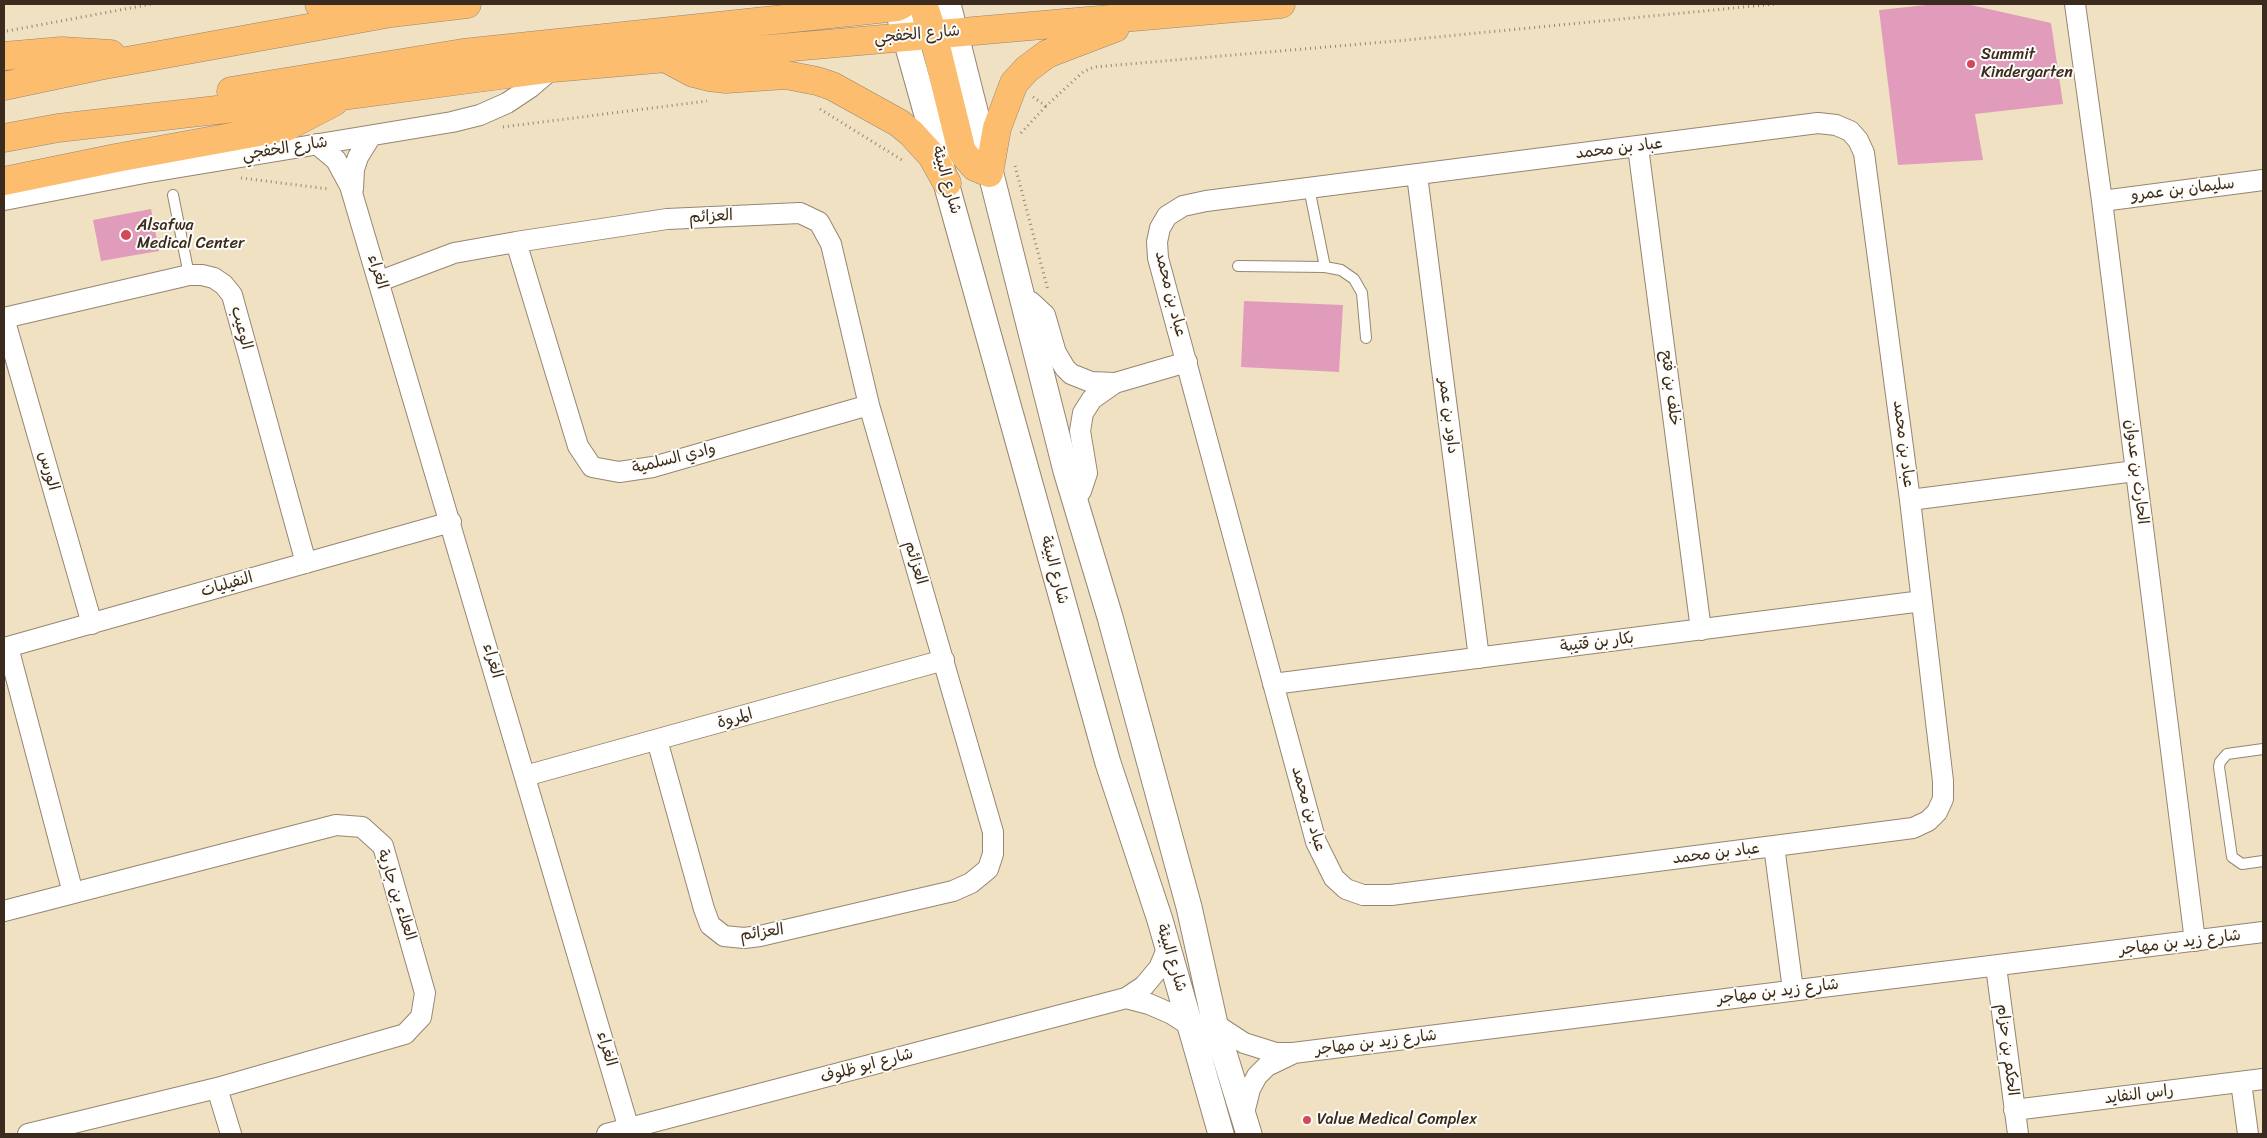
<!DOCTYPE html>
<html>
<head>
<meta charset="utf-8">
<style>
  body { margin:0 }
  #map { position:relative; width:2267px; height:1138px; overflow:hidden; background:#f0e1c3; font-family:Sriracha,sans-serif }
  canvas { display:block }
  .frame { position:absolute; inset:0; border:5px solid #3b2a1e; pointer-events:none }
</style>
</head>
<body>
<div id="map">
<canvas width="2267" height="1138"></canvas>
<div class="frame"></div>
</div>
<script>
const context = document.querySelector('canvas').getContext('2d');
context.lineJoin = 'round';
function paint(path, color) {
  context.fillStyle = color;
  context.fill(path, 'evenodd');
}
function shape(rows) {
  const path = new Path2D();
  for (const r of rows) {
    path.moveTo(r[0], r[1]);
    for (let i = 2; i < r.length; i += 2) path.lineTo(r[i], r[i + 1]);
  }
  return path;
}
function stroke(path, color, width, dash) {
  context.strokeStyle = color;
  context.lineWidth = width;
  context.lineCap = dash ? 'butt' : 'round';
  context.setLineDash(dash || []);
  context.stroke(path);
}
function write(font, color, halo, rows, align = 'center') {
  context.font = font + ' Sriracha,"Playpen Sans Arabic",sans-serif';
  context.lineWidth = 4;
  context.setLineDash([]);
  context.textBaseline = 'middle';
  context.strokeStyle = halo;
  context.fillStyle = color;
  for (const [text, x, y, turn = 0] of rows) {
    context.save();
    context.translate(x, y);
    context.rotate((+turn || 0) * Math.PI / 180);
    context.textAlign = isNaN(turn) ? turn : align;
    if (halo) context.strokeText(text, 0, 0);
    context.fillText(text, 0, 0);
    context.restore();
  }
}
paint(shape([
  [1936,4,1966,4,2051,23,2063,104,1975,114,1983,160,1898,165,1879,10],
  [151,209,159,251,101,261,93,220],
  [1244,301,1343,305,1339,372,1241,367]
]), '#e09cba');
const service = shape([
  [1309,188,1325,267],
  [173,195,189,275],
  [1238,266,1325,267,1341,270,1354,279,1362,293,1366,338],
  [2263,749,2227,754,2220,762,2219,767,2232,857,2242,864,2263,861]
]);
const minor = shape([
  [2075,4,2102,201,2195,941],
  [1818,123,1836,125,1850,131,1858,140,1864,153,1910,500,1943,781,1943,799,1937,812,1928,821,1913,828,1774,846,1391,895,1363,895,1346,889,1334,878,1316,842,1158,258,1157,242,1160,228,1167,216,1183,206,1206,201,1818,123],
  [317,144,336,160,350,186,629,1129],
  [1638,147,1701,630],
  [1417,175,1479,658],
  [353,189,354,169,358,157,371,136],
  [4,200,144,173,452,122,480,115,507,103,531,87,553,68],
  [2102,201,2263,180],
  [516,242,578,446,592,467,619,472,653,467,869,405],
  [380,281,454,253,516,242,667,219,800,213,819,222,831,244,869,405,993,832,993,854,988,869,971,883,953,891,760,936,744,938,724,936,710,925,704,909,657,740],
  [1022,299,1031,302,1045,315,1056,353,1065,368,1071,374,1091,382,1115,383,1187,362],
  [4,318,189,275,202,275,214,278,224,285,232,295,306,563],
  [4,318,92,624],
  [1075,499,1081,491,1087,473,1080,431,1083,413,1092,399,1115,383],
  [1910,500,2135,471],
  [8,647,73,893],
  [4,648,451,522],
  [1273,684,1922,601],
  [525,776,944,660],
  [1774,846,1793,990],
  [4,911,336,825,362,827,383,846,425,993,421,1017,405,1034,217,1088,28,1134],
  [1996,966,2018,1134],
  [1126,998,1149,1004,1172,1014,1192,1027],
  [1215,1024,1244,1043,1276,1053,1293,1053,2263,932],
  [2241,1082,2248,1134],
  [217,1088,231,1134],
  [2014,1110,2263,1079],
  [1243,1117,1250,1089,1257,1076,1267,1066,1292,1054],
  [607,1134,1126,998,1144,986,1159,968,1168,947]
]);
const tertiary = shape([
  [896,4,1108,763,1160,920,1221,1134],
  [948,4,1066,471,1110,617,1189,907,1215,1024,1249,1134]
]);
const trunk = shape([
  [319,4,365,10],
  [923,4,933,34,962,152,975,167,989,173,997,128,1014,83,1027,69,1047,54,1115,28],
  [4,56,62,51,111,54],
  [663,57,693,73,709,77,726,79,786,75,817,81,832,86,899,123,911,133,932,156,947,183],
  [4,86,99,66,391,13,467,4],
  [231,91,463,53,897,7,903,4],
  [4,138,58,128,349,95,553,68,1281,4],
  [4,181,116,158,286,127,334,102]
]);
stroke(service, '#968670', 12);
stroke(minor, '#968670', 22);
stroke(tertiary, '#968670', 27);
stroke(trunk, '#968670', 29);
stroke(shape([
  [7,31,152,4],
  [1033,97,1046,106,1083,72,1094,67,1396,41,1775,4],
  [820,109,902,160],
  [503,127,707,101],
  [1021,133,1046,106],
  [1015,166,1048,290],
  [241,178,329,189]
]), '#968670', 3, [1, 4]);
stroke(service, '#fff', 10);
stroke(minor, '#fff', 20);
stroke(tertiary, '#fff', 25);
stroke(trunk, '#fcbd6f', 28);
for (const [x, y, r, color] of [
  [1971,64,5,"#d1495b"],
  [126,235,6,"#d1495b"],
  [1307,1120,5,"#d1495b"]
]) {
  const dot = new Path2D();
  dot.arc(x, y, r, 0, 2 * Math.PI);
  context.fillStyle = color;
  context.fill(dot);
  stroke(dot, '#fdfcf7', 2);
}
write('16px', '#3b2a1e', '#fdfcf7', [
  ["شارع الخفجي",917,35,-5],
  ["شارع الخفجي",285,149,-9],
  ["عباد بن محمد",1619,149,-7],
  ["شارع البيئة",946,180,74],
  ["سليمان بن عمرو",2183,190,-7],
  ["العزائم",711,217,-3],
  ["الغراء",377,272,73],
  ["عباد بن محمد",1170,294,76],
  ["الوعيب",241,328,75],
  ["خلف بن فتح",1670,388,83],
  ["داود بن عمر",1448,416,83],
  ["عباد بن محمد",1903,444,83],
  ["وادي السلمية",674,459,-14],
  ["الورس",48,471,74],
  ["الحارث بن عدوان",2136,472,83],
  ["العزائم",915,563,74],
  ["شارع البيئة",1054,570,75],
  ["النفيليات",227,585,-16],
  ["بكار بن قتيبة",1597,643,-7],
  ["الغراء",492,661,74],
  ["المروة",735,719,-16],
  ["عباد بن محمد",1308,809,74],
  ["عباد بن محمد",1716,854,-7],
  ["العلاء بن جارية",396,895,72],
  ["العزائم",762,933,-8],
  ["شارع زيد بن مهاجر",2180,943,-7],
  ["شارع البيئة",1171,958,73],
  ["شارع زيد بن مهاجر",1778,992,-7],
  ["شارع زيد بن مهاجر",1376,1043,-7],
  ["الغراء",606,1049,74],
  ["الحكم بن حزام",2007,1050,83],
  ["شارع ابو ظلوف",867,1066,-15],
  ["راس النفايد",2139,1095,-7]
]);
write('16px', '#3b2a1e', '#fdfcf7', [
  ["Summit",1981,55],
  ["Kindergarten",1981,73],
  ["Alsafwa",137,226],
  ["Medical Center",137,244],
  ["Value Medical Complex",1317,1120]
], 'left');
</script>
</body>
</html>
